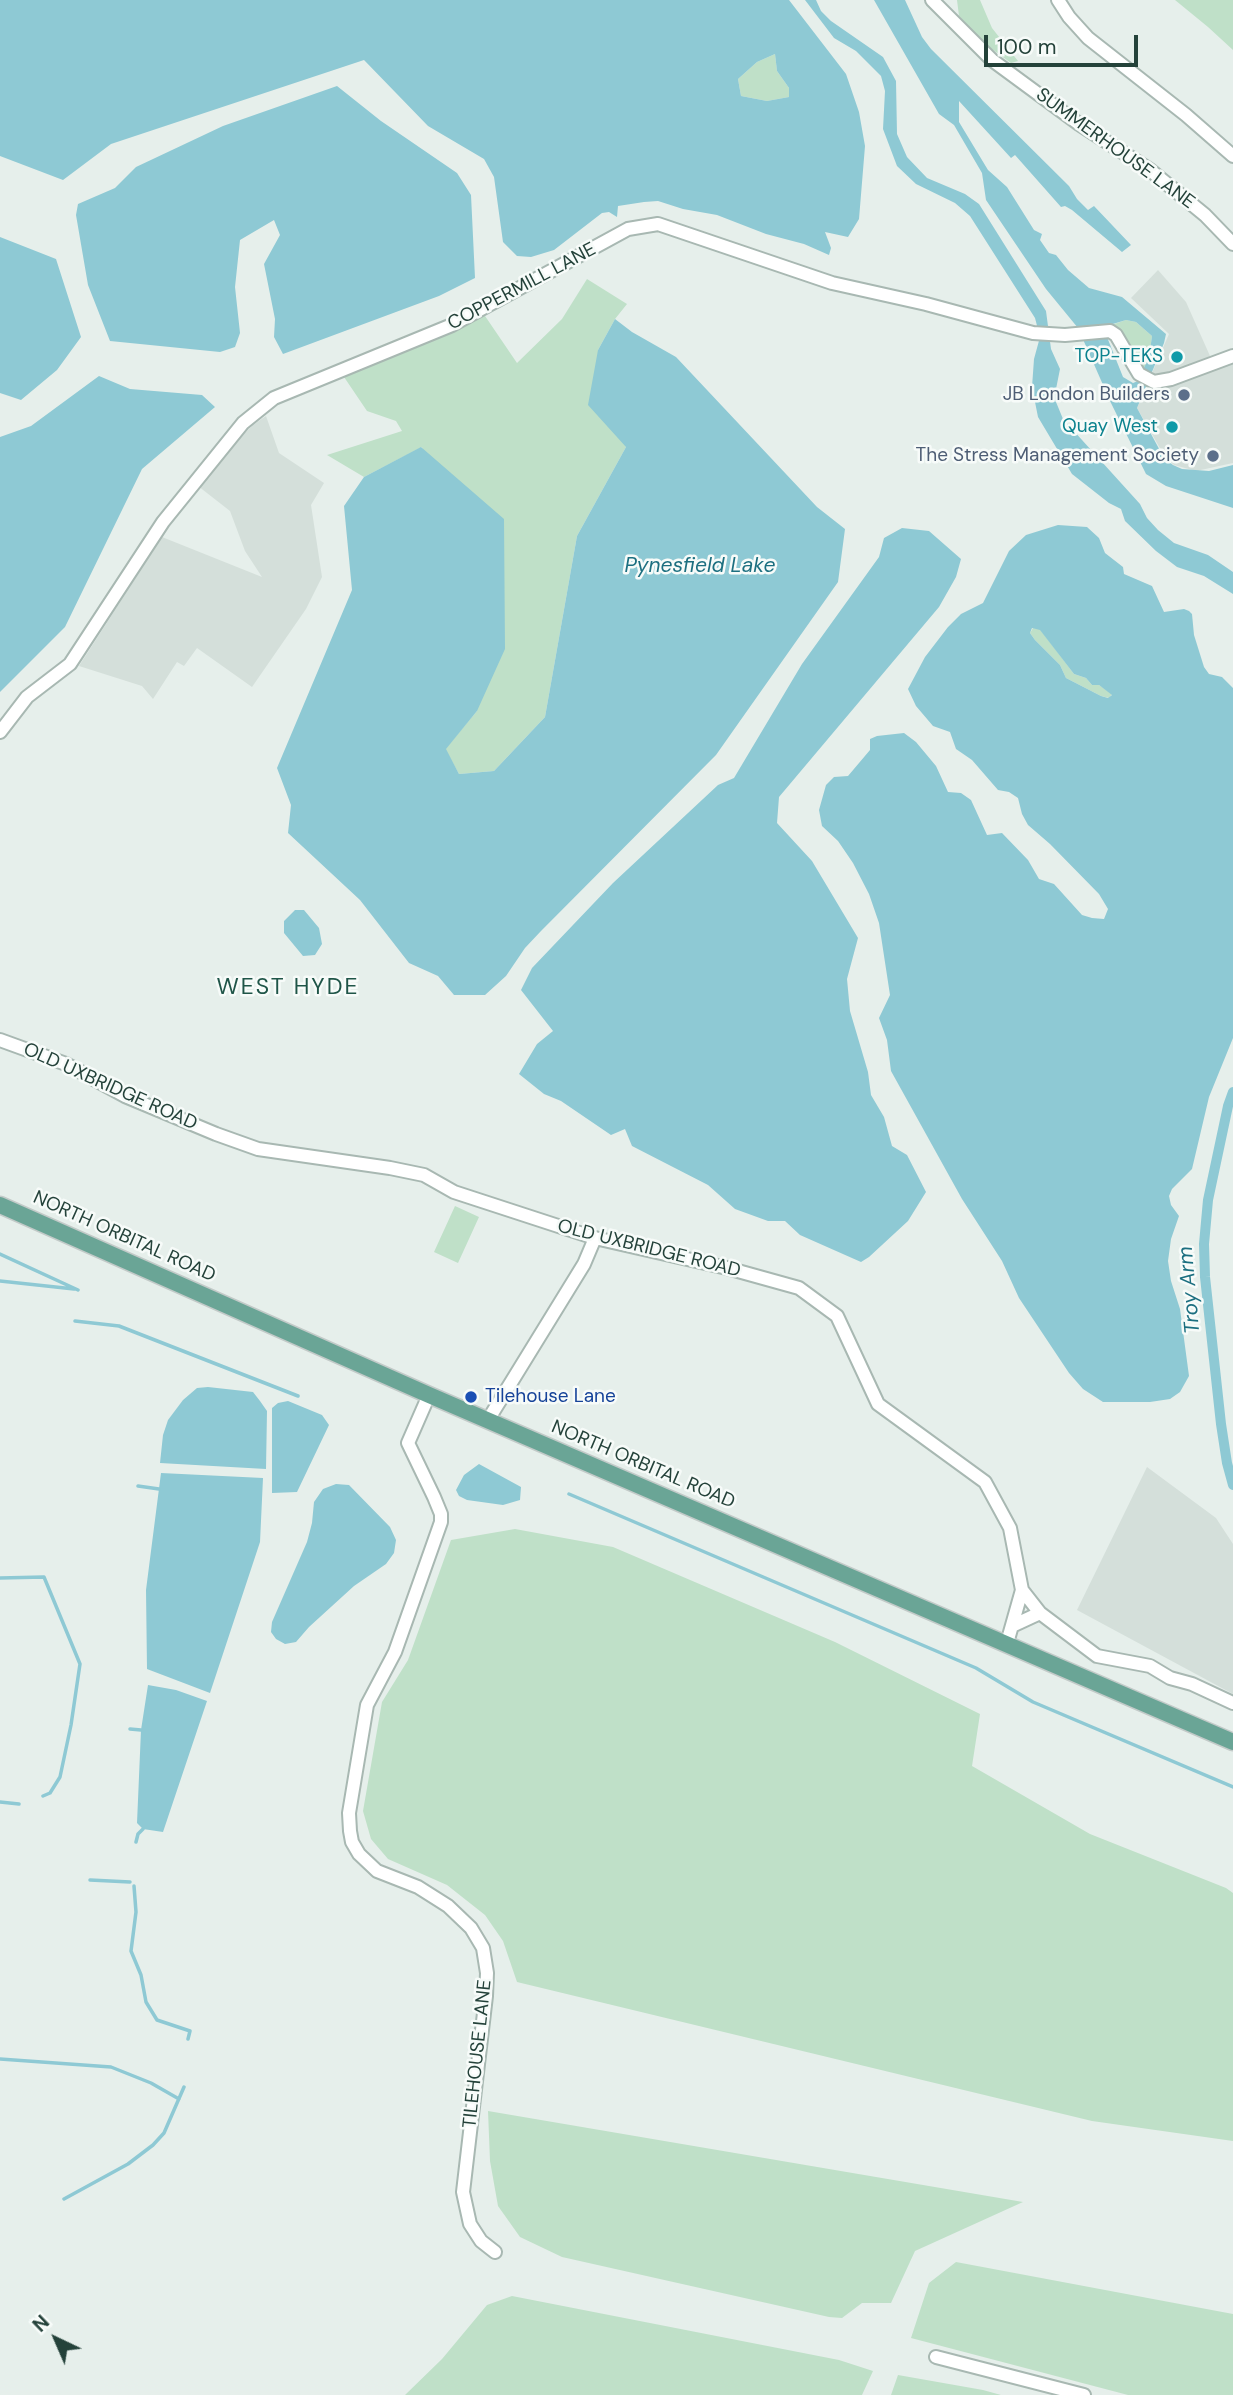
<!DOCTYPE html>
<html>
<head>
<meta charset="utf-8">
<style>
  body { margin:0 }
  #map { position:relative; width:1233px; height:2395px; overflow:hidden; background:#e6efeb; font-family:"DM Sans",sans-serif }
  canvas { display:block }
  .north { position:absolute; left:21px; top:2304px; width:70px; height:70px; -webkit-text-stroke:5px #f7fbf9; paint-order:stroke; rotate:316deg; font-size:19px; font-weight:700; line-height:28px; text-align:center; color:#24423a }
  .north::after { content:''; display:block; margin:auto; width:24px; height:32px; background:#24423a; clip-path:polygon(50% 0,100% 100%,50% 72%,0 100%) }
  .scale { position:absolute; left:984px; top:35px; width:154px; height:32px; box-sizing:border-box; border:4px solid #24423a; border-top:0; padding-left:9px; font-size:21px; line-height:24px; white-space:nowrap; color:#24423a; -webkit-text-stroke:5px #f7fbf9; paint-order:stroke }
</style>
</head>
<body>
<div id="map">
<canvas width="1233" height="2395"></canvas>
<div class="north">N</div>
<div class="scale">100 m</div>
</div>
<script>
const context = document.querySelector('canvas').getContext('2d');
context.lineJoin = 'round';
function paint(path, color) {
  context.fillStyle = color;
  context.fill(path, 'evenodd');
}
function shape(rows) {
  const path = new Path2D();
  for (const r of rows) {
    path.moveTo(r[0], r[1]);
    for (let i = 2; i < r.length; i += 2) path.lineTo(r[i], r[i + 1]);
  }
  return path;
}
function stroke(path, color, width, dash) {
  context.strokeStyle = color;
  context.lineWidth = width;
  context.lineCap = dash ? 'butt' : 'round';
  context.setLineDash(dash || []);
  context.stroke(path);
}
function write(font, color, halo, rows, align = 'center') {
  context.font = font + ' "DM Sans",sans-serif';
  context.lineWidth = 5;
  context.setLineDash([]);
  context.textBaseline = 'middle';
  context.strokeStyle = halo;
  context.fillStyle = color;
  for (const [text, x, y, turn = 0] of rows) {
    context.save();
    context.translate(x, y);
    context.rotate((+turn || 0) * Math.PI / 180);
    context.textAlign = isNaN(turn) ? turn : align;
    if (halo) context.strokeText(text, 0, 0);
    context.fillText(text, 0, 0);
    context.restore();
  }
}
paint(shape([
  [1158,270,1186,302,1210,356,1166,380,1152,373,1169,334,1131,298],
  [1233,363,1233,463,1196,471,1174,465,1165,457,1137,408,1144,393],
  [266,416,279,453,324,483,311,505,322,577,306,609,252,687,197,648,184,666,177,662,153,699,142,686,79,666,162,537,262,577,245,551,230,511,198,486,215,462,253,425],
  [1147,1467,1216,1518,1233,1544,1233,1694,1077,1610]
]), '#d4dfda');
paint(shape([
  [957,0,980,0,992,28,1018,61,1011,63,985,44,959,16],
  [1175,0,1233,0,1233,50,1208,27],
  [775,54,777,71,789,88,789,97,767,101,741,96,738,79,757,62],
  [587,279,627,304,615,319,598,350,626,447,577,536,545,717,494,771,459,774,445,749,477,711,422,447,364,477,327,455,402,431,396,421,367,411,344,377,483,313,517,363,562,319],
  [1126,320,1136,322,1152,336,1149,357,1143,371,1119,332,1111,325],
  [1033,628,1040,629,1074,674,1086,678,1092,685,1099,685,1112,694,1109,698,1101,696,1066,678,1060,665,1035,640,1030,633],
  [455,1206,479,1217,458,1263,434,1252],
  [515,1529,613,1547,835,1642,980,1714,972,1766,1090,1834,1226,1888,1233,1893,1233,2141,1092,2121,517,1982,503,1941,485,1915,447,1885,388,1859,371,1839,363,1811,382,1702,408,1660,451,1540],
  [488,2111,1023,2202,915,2251,891,2303,862,2303,842,2318,829,2317,562,2257,520,2237,498,2206,490,2161],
  [956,2262,1233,2314,1233,2395,1128,2395,911,2338,929,2283],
  [512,2296,839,2360,873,2371,862,2395,405,2395,442,2359,487,2305],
  [898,2375,983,2390,1001,2395,891,2395]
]), '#bfe0c8');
paint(shape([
  [0,0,789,0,846,74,859,112,865,146,859,219,848,237,825,232,831,248,829,255,804,244,766,234,717,215,683,209,658,201,644,202,618,206,617,217,609,212,602,213,554,250,531,257,517,256,503,242,494,177,484,159,428,126,364,60,111,144,63,180,0,156],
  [775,54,777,71,789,88,789,97,767,101,741,96,738,79,757,62],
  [805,0,816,0,821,11,831,21,883,57,896,81,897,134,907,157,927,178,965,194,979,204,1046,311,1051,349,1060,369,1056,389,1056,402,1063,419,1140,504,1147,518,1158,530,1174,543,1208,555,1233,572,1233,594,1204,576,1177,567,1156,551,1125,521,1121,509,1109,503,1072,474,1038,417,1032,387,1034,359,1040,337,1035,318,970,216,955,203,916,184,897,166,883,129,885,91,881,76,856,51,834,38],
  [874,0,905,0,922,37,931,49,1069,186,1077,199,1088,210,1094,206,1131,245,1122,252,1072,210,1065,206,1061,207,1015,155,1011,158,959,101,959,122,988,170,1007,187,1034,230,1042,234,1040,240,1049,253,1056,255,1068,270,1089,288,1122,297,1166,334,1164,343,1137,408,1164,458,1173,465,1182,469,1209,471,1233,465,1233,508,1166,486,1146,474,1111,403,1078,328,1046,289,986,200,982,173,954,125,939,114],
  [1126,320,1136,322,1152,336,1149,357,1138,381,1133,383,1123,377,1103,327],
  [337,86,381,121,457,173,471,195,475,278,439,296,283,354,274,337,275,319,264,264,280,235,274,220,240,240,235,287,240,333,235,347,220,352,110,341,88,285,76,215,78,204,115,188,136,167,223,126],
  [0,237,56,259,81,337,57,370,21,400,0,393],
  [615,319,632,332,676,357,817,507,845,529,838,582,716,755,541,931,525,948,506,976,485,995,454,995,438,976,409,963,360,900,288,833,291,805,277,768,352,590,344,506,364,477,421,447,504,519,505,649,477,711,446,749,459,774,494,771,545,717,577,536,626,447,588,405,598,350],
  [99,376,130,389,202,395,215,407,142,469,65,627,0,692,0,437,31,426],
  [1058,525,1087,527,1099,538,1105,553,1123,567,1124,574,1152,586,1164,612,1184,609,1189,611,1192,614,1194,635,1204,667,1209,674,1222,677,1233,688,1233,1038,1209,1097,1192,1169,1172,1189,1169,1196,1171,1205,1179,1216,1171,1239,1168,1261,1171,1281,1180,1309,1189,1376,1180,1392,1170,1399,1150,1402,1103,1402,1083,1389,1069,1373,1019,1298,1002,1261,962,1199,891,1071,887,1040,879,1018,890,995,879,923,869,894,853,863,838,841,822,826,819,810,826,785,834,777,848,776,870,750,870,739,877,736,904,733,916,742,936,766,948,792,961,793,971,800,987,835,1002,833,1028,860,1039,879,1054,884,1082,915,1092,918,1104,919,1108,909,1099,894,1050,844,1028,825,1022,814,1018,798,1009,792,998,790,972,760,956,749,950,732,933,726,916,706,908,689,925,657,948,627,961,614,983,603,1009,551,1026,535],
  [1032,628,1040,630,1074,674,1086,678,1092,685,1099,685,1112,695,1108,698,1101,696,1066,678,1060,665,1035,640,1030,633],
  [902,528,929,531,961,559,956,577,939,607,779,797,777,823,812,861,858,938,847,979,850,1011,868,1072,871,1095,884,1117,892,1146,907,1155,926,1192,908,1221,869,1257,861,1262,800,1235,785,1221,768,1221,735,1209,708,1185,632,1146,625,1129,611,1135,561,1101,544,1094,519,1074,537,1044,553,1031,521,990,532,968,613,883,718,785,734,778,802,664,879,557,884,538],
  [295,910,304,910,319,928,322,944,315,955,303,956,284,933,284,921],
  [208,1387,253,1392,260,1401,267,1411,266,1469,160,1463,163,1435,168,1420,183,1400,197,1388],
  [288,1401,322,1415,329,1425,297,1492,272,1493,272,1408,278,1403],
  [479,1464,521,1487,520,1500,503,1505,467,1500,459,1496,456,1490,464,1475],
  [161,1473,263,1478,260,1542,210,1693,147,1669,146,1590],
  [336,1484,349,1485,390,1527,396,1540,394,1553,386,1564,354,1586,309,1627,296,1642,285,1644,276,1639,271,1632,272,1622,307,1542,312,1523,314,1502,323,1489],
  [148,1685,176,1690,207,1701,163,1832,143,1829,137,1823,141,1730]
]), '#8ec9d4');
stroke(shape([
  [0,1254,78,1290],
  [0,1281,74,1289],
  [75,1321,119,1326,298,1396],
  [138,1486,159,1489],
  [569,1494,976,1668,1033,1702,1233,1787],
  [0,1578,44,1577,80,1664,71,1725,60,1777,50,1793,43,1796],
  [130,1729,141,1730],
  [0,1802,19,1804],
  [136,1842,138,1834,143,1829],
  [90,1880,130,1882],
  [134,1886,136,1912,131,1951,141,1975,146,2002,157,2020,190,2031,188,2039],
  [0,2059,111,2067,151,2083,179,2099],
  [64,2199,128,2164,153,2145,164,2133,184,2087]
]), '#8ec9d4', 3.5);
stroke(shape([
  [1233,1092,1228,1106,1208,1200,1204,1244,1205,1277,1221,1424,1227,1463,1233,1485]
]), '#8ec9d4', 10);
const minor = shape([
  [932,0,992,60,1079,124,1150,170,1205,215,1233,244],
  [1058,0,1069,17,1088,38,1186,115,1233,156],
  [0,732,27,697,70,664,163,522,243,423,274,398,452,325,628,229,658,224,832,283,926,304,1033,333,1065,335,1110,331,1116,335,1139,374,1154,382,1171,379,1233,356],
  [0,1040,66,1064,125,1096,216,1134,258,1149,390,1168,424,1175,454,1192,595,1238,727,1268,799,1288,837,1316,878,1404,985,1482,1010,1528,1022,1590,1007,1643],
  [429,1395,408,1443,434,1497,441,1514,441,1522,395,1652,367,1705,349,1813,350,1831,352,1842,359,1854,377,1871,418,1887,448,1906,471,1928,483,1948,487,1973,486,1996,463,2192,470,2224,481,2241,495,2252],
  [488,1420,584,1264,595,1238],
  [1022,1590,1040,1613,1097,1656,1150,1666,1170,1678,1192,1684,1233,1703],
  [1012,1626,1040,1613],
  [936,2357,1084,2395]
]);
const major = shape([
  [0,1205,429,1395,1233,1742]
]);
stroke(minor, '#a8b8b2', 16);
stroke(major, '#c2cac8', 19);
stroke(minor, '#fff', 12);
stroke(major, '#6aa596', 16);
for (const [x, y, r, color] of [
  [1177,357,7,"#0f9aa8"],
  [1184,395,7,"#5c6f8a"],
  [1172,427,7,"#0f9aa8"],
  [1213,456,7,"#5c6f8a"],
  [471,1397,7,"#1a4fb4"]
]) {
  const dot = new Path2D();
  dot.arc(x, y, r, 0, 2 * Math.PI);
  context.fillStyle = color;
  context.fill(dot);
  stroke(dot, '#f7fbf9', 2.5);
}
write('19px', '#24423a', '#f7fbf9', [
  ["SUMMERHOUSE LANE",1115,149,36],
  ["COPPERMILL LANE",522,287,-28],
  ["OLD UXBRIDGE ROAD",110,1087,24],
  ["NORTH ORBITAL ROAD",124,1237,24],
  ["OLD UXBRIDGE ROAD",649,1249,14],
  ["NORTH ORBITAL ROAD",643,1465,23],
  ["TILEHOUSE LANE",478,2054,-84]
]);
write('19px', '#0d838f', '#f7fbf9', [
  ["TOP-TEKS",1163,357],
  ["Quay West",1158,427]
], 'right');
write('19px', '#4e5e75', '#f7fbf9', [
  ["JB London Builders",1170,395],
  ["The Stress Management Society",1199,456]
], 'right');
write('19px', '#164399', '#f7fbf9', [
  ["Tilehouse Lane",485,1397]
], 'left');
write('italic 21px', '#1c6f80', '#f7fbf9', [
  ["Pynesfield Lake",700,566],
  ["Troy Arm",1190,1290,-95]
]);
context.letterSpacing = '2px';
write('23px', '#1f5548', '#f7fbf9', [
  ["WEST HYDE",288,988]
]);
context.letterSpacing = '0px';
</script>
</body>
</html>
